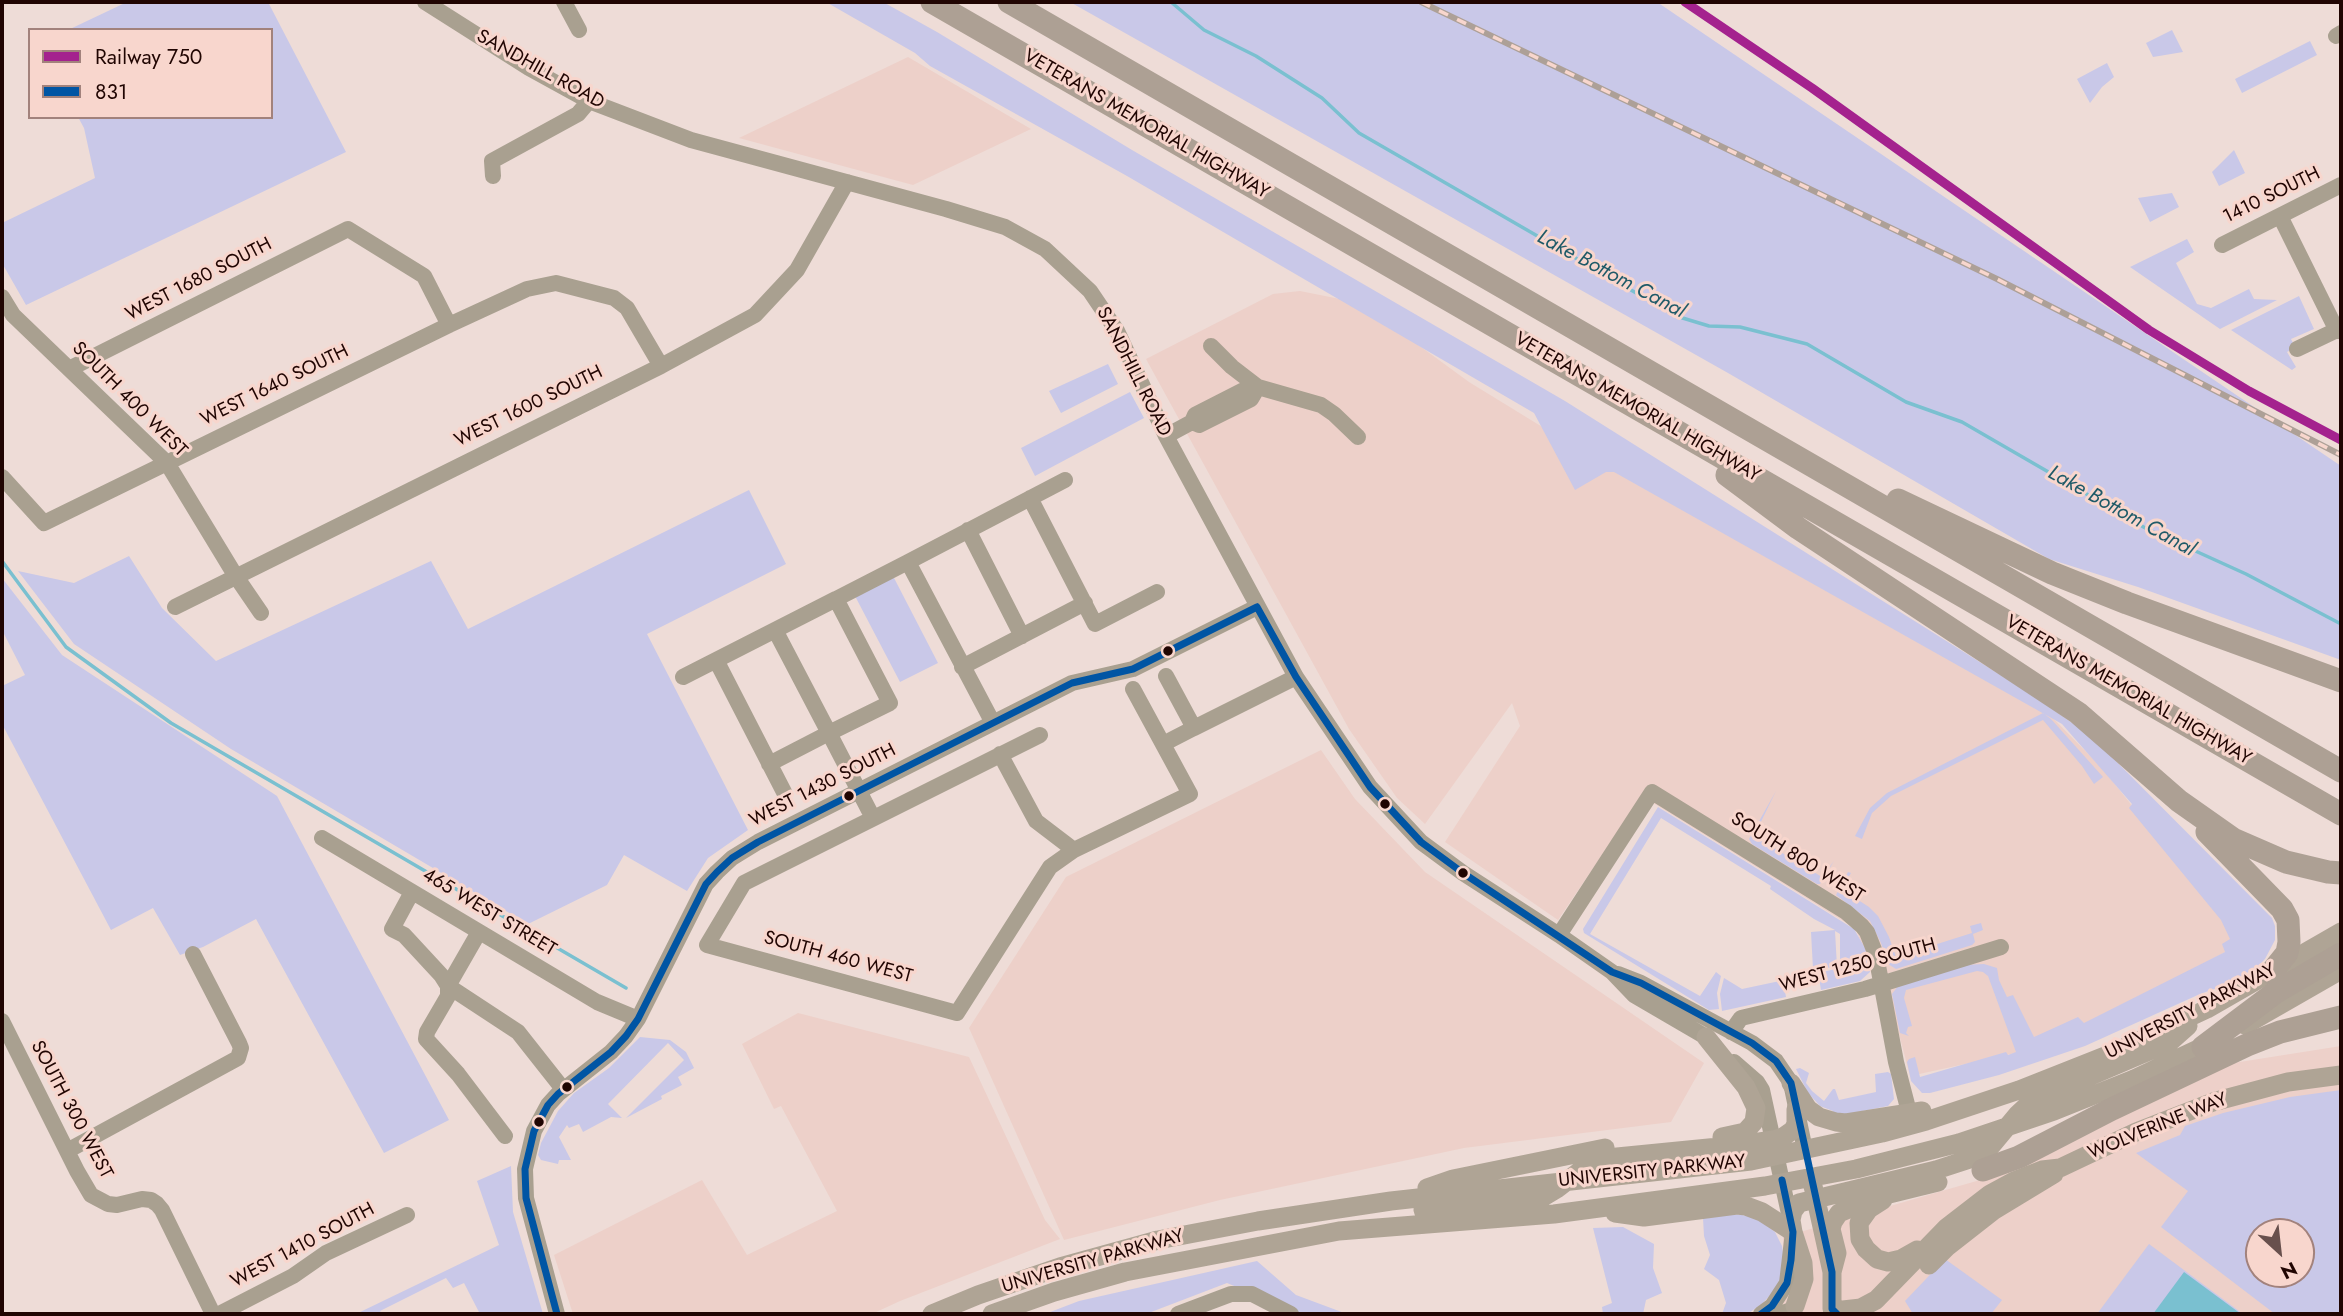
<!DOCTYPE html>
<html>
<head>
<meta charset="utf-8">
<style>
  body { margin:0 }
  #map { position:relative; width:2343px; height:1316px; overflow:hidden; background:#eedcd7; font-family:Jost,sans-serif }
  canvas { display:block }
  .frame { position:absolute; inset:0; border:4px solid #200502; pointer-events:none }
  .legend { position:absolute; left:28px; top:28px; width:245px; height:91px; box-sizing:border-box; background:#f8d6cd; border:2px solid #a2827c; margin:0; padding:9px 12px; list-style:none; font-size:21px; color:#200502 }
  .legend li { display:flex; align-items:center; gap:14px; height:35px }
  .legend b { width:35px; border:2px solid #a2827c }
  .north { position:absolute; left:2245px; top:1218px; width:70px; height:70px; box-sizing:border-box; background:#f8d6cd; border:2px solid #a2827c; border-radius:50%; rotate:153deg; font-size:19px; font-weight:700; line-height:28px; text-align:center; color:#200502 }
  .north::after { content:''; display:block; margin:auto; width:24px; height:32px; background:#68504d; clip-path:polygon(50% 0,100% 100%,50% 72%,0 100%) }
</style>
</head>
<body>
<div id="map">
<canvas width="2343" height="1316"></canvas>
<div class="frame"></div>
<ul class="legend">
<li><b style="height:9px;background:#a4228e"></b>Railway 750</li>
<li><b style="height:9px;background:#0055a4"></b>831</li>
</ul>
<div class="north">N</div>
</div>
<script>
const context = document.querySelector('canvas').getContext('2d');
context.lineJoin = 'round';
function paint(path, color) {
  context.fillStyle = color;
  context.fill(path, 'evenodd');
}
function shape(rows) {
  const path = new Path2D();
  for (const r of rows) {
    path.moveTo(r[0], r[1]);
    for (let i = 2; i < r.length; i += 2) path.lineTo(r[i], r[i + 1]);
  }
  return path;
}
function stroke(path, color, width, dash) {
  context.strokeStyle = color;
  context.lineWidth = width;
  context.lineCap = dash ? 'butt' : 'round';
  context.setLineDash(dash || []);
  context.stroke(path);
}
function write(font, color, halo, rows, align = 'center') {
  context.font = font + ' Jost,sans-serif';
  context.lineWidth = 6;
  context.setLineDash([]);
  context.textBaseline = 'middle';
  context.strokeStyle = halo;
  context.fillStyle = color;
  for (const [text, x, y, turn = 0] of rows) {
    context.save();
    context.translate(x, y);
    context.rotate((+turn || 0) * Math.PI / 180);
    context.textAlign = isNaN(turn) ? turn : align;
    if (halo) context.strokeText(text, 0, 0);
    context.fillText(text, 0, 0);
    context.restore();
  }
}
paint(shape([
  [908,57,1031,129,913,185,739,138],
  [1300,291,1340,299,1406,336,1469,382,1588,455,2039,704,2103,769,2241,944,2043,1047,1910,1076,1887,988,1980,958,1977,946,1873,978,1856,929,1642,796,1558,920,1445,842,1520,726,1512,703,1425,824,1397,798,1349,729,1146,359,1273,294],
  [1321,750,1355,799,1425,872,1704,1063,1671,1122,1464,1148,1220,1200,1064,1240,969,1028,1066,877],
  [798,1013,969,1057,1045,1220,1060,1239,900,1301,872,1314,573,1314,554,1255,702,1180,747,1255,837,1211,781,1106,774,1109,742,1044],
  [2341,1046,2341,1314,1748,1314,1760,1309,1783,1281,1783,1237,1980,1180,2227,1064],
  [2259,1232,2301,1232,2301,1274,2259,1274]
]), '#edd0c9');
paint(shape([
  [127,2,268,2,346,152,26,305,2,263,2,223,95,178,84,128,78,117,271,117,271,30,68,30],
  [826,2,883,2,937,32,1132,150,1565,401,2029,693,2091,736,2272,918,2275,926,2275,940,2265,959,2256,968,2223,986,2200,994,2085,1046,1999,1075,1930,1093,1922,1093,1911,1081,1907,1062,1909,1059,1915,1057,1920,1077,2006,1052,2008,1055,2016,1052,1988,976,1983,972,1977,971,1906,990,1904,998,1912,1026,1908,1027,1906,1033,1909,1036,1900,1033,1892,994,1898,986,1964,965,1984,964,1997,968,1999,980,2007,997,2013,995,2034,1037,2078,1017,2084,1023,2225,952,2222,944,2230,939,2221,920,2129,808,2132,804,2062,724,1614,472,1606,472,1575,490,1534,413,1127,176,930,66,915,53],
  [1070,2,1657,2,2341,466,2341,660,2138,587,2049,559,1728,373],
  [2172,30,2183,52,2153,57,2146,43],
  [2310,41,2317,55,2242,93,2235,79],
  [2107,63,2114,77,2102,87,2090,103,2077,79],
  [2234,150,2245,173,2219,186,2212,172],
  [2172,193,2179,207,2150,222,2138,198],
  [2187,239,2194,252,2176,263,2197,304,2211,308,2249,289,2254,299,2277,300,2220,329,2130,267],
  [2299,296,2314,329,2291,339,2295,347,2287,352,2296,367,2292,370,2231,330],
  [1108,364,1118,384,1061,413,1049,391],
  [1130,392,1144,418,1035,476,1021,448],
  [749,490,786,564,647,634,748,830,708,858,687,891,624,855,607,885,528,924,231,749,74,644,18,571,74,583,129,556,162,608,216,661,431,561,468,629],
  [893,576,938,663,900,682,855,596],
  [2,578,62,655,277,796,449,1120,384,1153,256,919,203,947,180,955,153,908,111,930,2,724,2,686,25,675,2,630],
  [2043,713,2051,719,2103,777,2094,784,2082,766,2043,720,1891,796,1872,813,1862,839,1855,836,1870,808,1887,793],
  [1776,791,1754,836,1822,877,1834,861,1820,884,1817,884,1752,844,1749,839],
  [1658,807,1854,929,1865,948,1870,972,1860,981,1821,990,1819,978,1811,978,1809,975,1840,968,1840,934,1835,931,1837,967,1813,969,1811,932,1835,930,1814,919,1770,889,1771,886,1661,818,1590,934,1700,996,1716,972,1721,976,1717,993,1719,1009,1709,1010,1584,933,1583,929],
  [1848,872,1851,873,1841,889,1869,907,1878,916,1889,937,1896,957,1972,933,1970,926,1981,923,1983,930,1973,934,1975,942,1972,945,1896,969,1888,964,1881,943,1870,921,1836,895],
  [1724,978,1742,989,1794,978,1795,982,1788,985,1785,991,1786,997,1722,1011,1720,994],
  [640,1037,670,1040,686,1052,694,1068,678,1077,682,1085,661,1096,662,1099,626,1118,684,1060,668,1043,608,1104,622,1118,611,1117,583,1132,579,1124,569,1128,567,1125,559,1137,571,1160,559,1160,558,1164,541,1160,538,1155,541,1143,558,1111,574,1093,609,1068],
  [1800,1068,1809,1073,1806,1083,1812,1091,1824,1101,1833,1089,1835,1089,1839,1100,1876,1092,1875,1074,1888,1072,1891,1074,1894,1099,1888,1106,1848,1114,1833,1114,1833,1111,1820,1106,1808,1093,1796,1069],
  [2341,1090,2341,1314,2275,1314,2161,1227,2188,1191,2136,1153,2180,1135,2185,1126,2223,1113,2290,1097],
  [2259,1232,2301,1232,2301,1274,2259,1274],
  [511,1166,513,1212,543,1314,480,1314,464,1283,453,1288,446,1278,380,1311,382,1314,356,1314,499,1245,477,1181],
  [1733,1214,1750,1216,1761,1221,1775,1232,1782,1246,1784,1260,1782,1277,1774,1291,1762,1304,1747,1314,1722,1314,1726,1303,1719,1280,1704,1269,1710,1255,1704,1236,1703,1218],
  [1623,1227,1654,1244,1653,1268,1662,1293,1646,1300,1643,1314,1603,1314,1602,1307,1612,1303,1593,1228],
  [2149,1244,2243,1314,2097,1314],
  [1945,1259,2002,1300,1991,1314,1913,1314,1905,1301],
  [1257,1261,1296,1295,1347,1314,1301,1314,1227,1283,1146,1314,1045,1314,1079,1301]
]), '#c9c8e8');
paint(shape([
  [2184,1272,2241,1314,2153,1314]
]), '#7ac0d0');
stroke(shape([
  [1171,2,1204,30,1256,56,1322,98,1359,133,1676,316,1709,326,1740,327,1807,344,1906,402,1962,422,2147,529,2246,574,2341,624],
  [2,561,66,647,171,723,626,988]
]), '#7ac0d0', 3.5);
stroke(shape([
  [425,2,529,68,589,101,691,140,946,209,1005,227,1045,249,1090,291,1117,331,1166,436,1296,677,1370,787,1421,842,1463,873,1559,935,1612,972,1634,995,1706,1037,1714,1045],
  [564,2,579,30],
  [2336,36,2341,33],
  [493,176,492,161,578,114,589,101],
  [2280,216,2337,331],
  [2222,245,2341,185],
  [2,297,13,315,167,463,235,575,261,613],
  [1211,346,1232,367,1258,387,1321,405,1334,414,1358,437],
  [2297,349,2341,328],
  [69,369,348,229,424,276,449,325],
  [1192,422,1199,425,1251,399,1258,387],
  [1166,436,1192,422,1195,415,1244,390,1258,387],
  [2,477,44,523,449,325,527,289,556,283,614,298,627,308,661,366],
  [1030,498,1095,624,1157,592],
  [968,530,1022,636],
  [836,599,908,562],
  [175,607,661,366,755,315,797,270,847,182],
  [716,660,784,792],
  [962,667,1085,603],
  [683,677,836,599,890,703,829,733,873,818],
  [993,723,908,562,1065,480],
  [1194,728,1296,677],
  [1040,735,744,883,707,945,957,1013,1050,867,1074,850,1190,794,1133,689],
  [1163,744,1194,728,1166,676],
  [1000,754,1036,821,1074,850],
  [769,764,829,733,775,630],
  [322,838,597,1002,638,1019],
  [412,892,392,929,404,935,441,975,448,986,448,996,427,1032,426,1039,458,1074,505,1136],
  [479,932,448,986,518,1032,563,1089],
  [1559,935,1652,792,1846,912,1862,926,1867,932,1876,955,1896,1062,1909,1112],
  [1618,974,1641,983,1752,1043,1776,1061,1791,1083,1805,1150],
  [2,1021,77,1171,91,1195,108,1204,117,1205,142,1199,151,1200,157,1204,162,1210,213,1314],
  [1731,1032,1741,1018,1865,989,2001,947],
  [1734,1062,1757,1082,1762,1090,1793,1232,1787,1283,1772,1306,1761,1314],
  [67,1151,238,1058,241,1048,239,1043,193,954],
  [219,1314,293,1276,326,1253,407,1215],
  [557,1314,526,1198,525,1169,534,1131,548,1105,558,1094,611,1052,626,1036,638,1019,706,884,717,872,732,858,758,842,1072,683,1133,669,1257,607],
  [1178,1314,1231,1294,1252,1294,1291,1314],
  [1780,1314,1791,1310]
]), '#a9a090', 16);
stroke(shape([
  [2245,1025,2341,970],
  [1706,1037,1746,1087,1756,1108,1754,1122,1745,1132,1722,1137],
  [1791,1083,1808,1109,1819,1117,1836,1122,1846,1123,1922,1111],
  [1813,1186,1832,1272,1832,1309],
  [1427,1188,1453,1179,1605,1148],
  [1883,1200,1869,1209,1859,1223,1860,1239,1866,1249,1877,1259,1888,1262,1901,1259,1917,1250],
  [1423,1210,1543,1197,1558,1188,1585,1167,1607,1158,1739,1145,1773,1140,1783,1137,1793,1130,1796,1124,1796,1109],
  [1615,1213,1644,1217,1737,1205,1746,1206,1762,1212,1793,1232],
  [1929,1265,1947,1247,1993,1211,2054,1174],
  [1832,1272,1837,1253,1831,1229,1833,1222,1839,1213,1877,1197,1938,1182],
  [1795,1306,1804,1279,1803,1263,1793,1232,1791,1220,1793,1211,1799,1203,1936,1170,1979,1156,1987,1151,2017,1115,2032,1101,2170,1042,2188,1026],
  [1834,1311,1861,1308,1876,1300,1946,1228,1990,1194,2014,1181,2042,1170,2060,1168,2136,1132,2213,1102,2288,1082,2341,1075],
  [932,1314,978,1295,1060,1267,1158,1240,1258,1221,1391,1201,1751,1161,1882,1133,1926,1121,2019,1090,2115,1052,2207,1009,2341,932],
  [992,1314,1054,1292,1125,1272,1339,1231,1554,1214,1765,1186,1856,1169,1959,1143,2054,1111,2134,1079,2215,1041]
]), '#afa495', 19);
stroke(shape([
  [932,2,2341,814],
  [1009,2,2341,771],
  [1727,475,1798,528,2078,713,2179,801,2233,839,2286,862,2328,872,2341,873],
  [1898,500,2052,573,2127,603,2341,681],
  [2207,832,2282,909,2288,920,2289,942,2287,953,2271,973],
  [2203,1047,2276,992,2341,954],
  [1983,1170,2019,1157,2112,1109,2247,1045,2280,1032,2341,1017]
]), '#ada094', 23);
const rail = shape([
  [1421,2,1997,279,2341,455]
]);
stroke(rail, '#ada097', 6);
stroke(rail, '#f8d6cd', 3.5, [10]);
stroke(shape([
  [1257,607,1296,677,1370,787,1421,842,1463,873,1612,972,1641,983,1752,1043,1776,1061,1791,1083,1832,1272,1832,1309,1837,1314],
  [557,1314,526,1198,525,1169,534,1131,548,1105,558,1094,611,1052,626,1036,638,1019,706,884,717,872,732,858,758,842,1072,683,1133,669,1257,607],
  [1761,1314,1772,1306,1787,1283,1791,1260,1793,1232,1782,1180]
]), '#0055a4', 7);
stroke(shape([
  [1685,2,1812,88,2149,330,2249,391,2341,440]
]), '#a4228e', 9);
for (const [x, y, r, color] of [
  [1168,651,6,"#200502"],
  [849,796,6,"#200502"],
  [1385,804,6,"#200502"],
  [1463,873,6,"#200502"],
  [567,1087,6,"#200502"],
  [539,1122,6,"#200502"]
]) {
  const dot = new Path2D();
  dot.arc(x, y, r, 0, 2 * Math.PI);
  context.fillStyle = color;
  context.fill(dot);
  stroke(dot, '#f8d6cd', 2.5);
}
write('19px', '#200502', '#f8d6cd', [
  ["SANDHILL ROAD",540,70,29],
  ["VETERANS MEMORIAL HIGHWAY",1146,125,30],
  ["1410 SOUTH",2272,196,-26],
  ["WEST 1680 SOUTH",199,280,-27],
  ["SANDHILL ROAD",1133,372,63],
  ["WEST 1640 SOUTH",275,386,-26],
  ["SOUTH 400 WEST",129,400,45],
  ["WEST 1600 SOUTH",529,407,-26],
  ["VETERANS MEMORIAL HIGHWAY",1637,408,30],
  ["VETERANS MEMORIAL HIGHWAY",2128,691,30],
  ["WEST 1430 SOUTH",823,786,-27],
  ["SOUTH 800 WEST",1797,858,32],
  ["465 WEST STREET",489,913,31],
  ["SOUTH 460 WEST",838,958,15],
  ["WEST 1250 SOUTH",1858,966,-15],
  ["UNIVERSITY PARKWAY",2191,1012,-27],
  ["SOUTH 300 WEST",71,1110,62],
  ["WOLVERINE WAY",2158,1127,-22],
  ["UNIVERSITY PARKWAY",1652,1172,-6],
  ["WEST 1410 SOUTH",303,1246,-28],
  ["UNIVERSITY PARKWAY",1093,1262,-16]
]);
write('italic 21px', '#1f5a68', '#f8d6cd', [
  ["Lake Bottom Canal",1611,275,28],
  ["Lake Bottom Canal",2121,512,29]
]);
</script>
</body>
</html>
